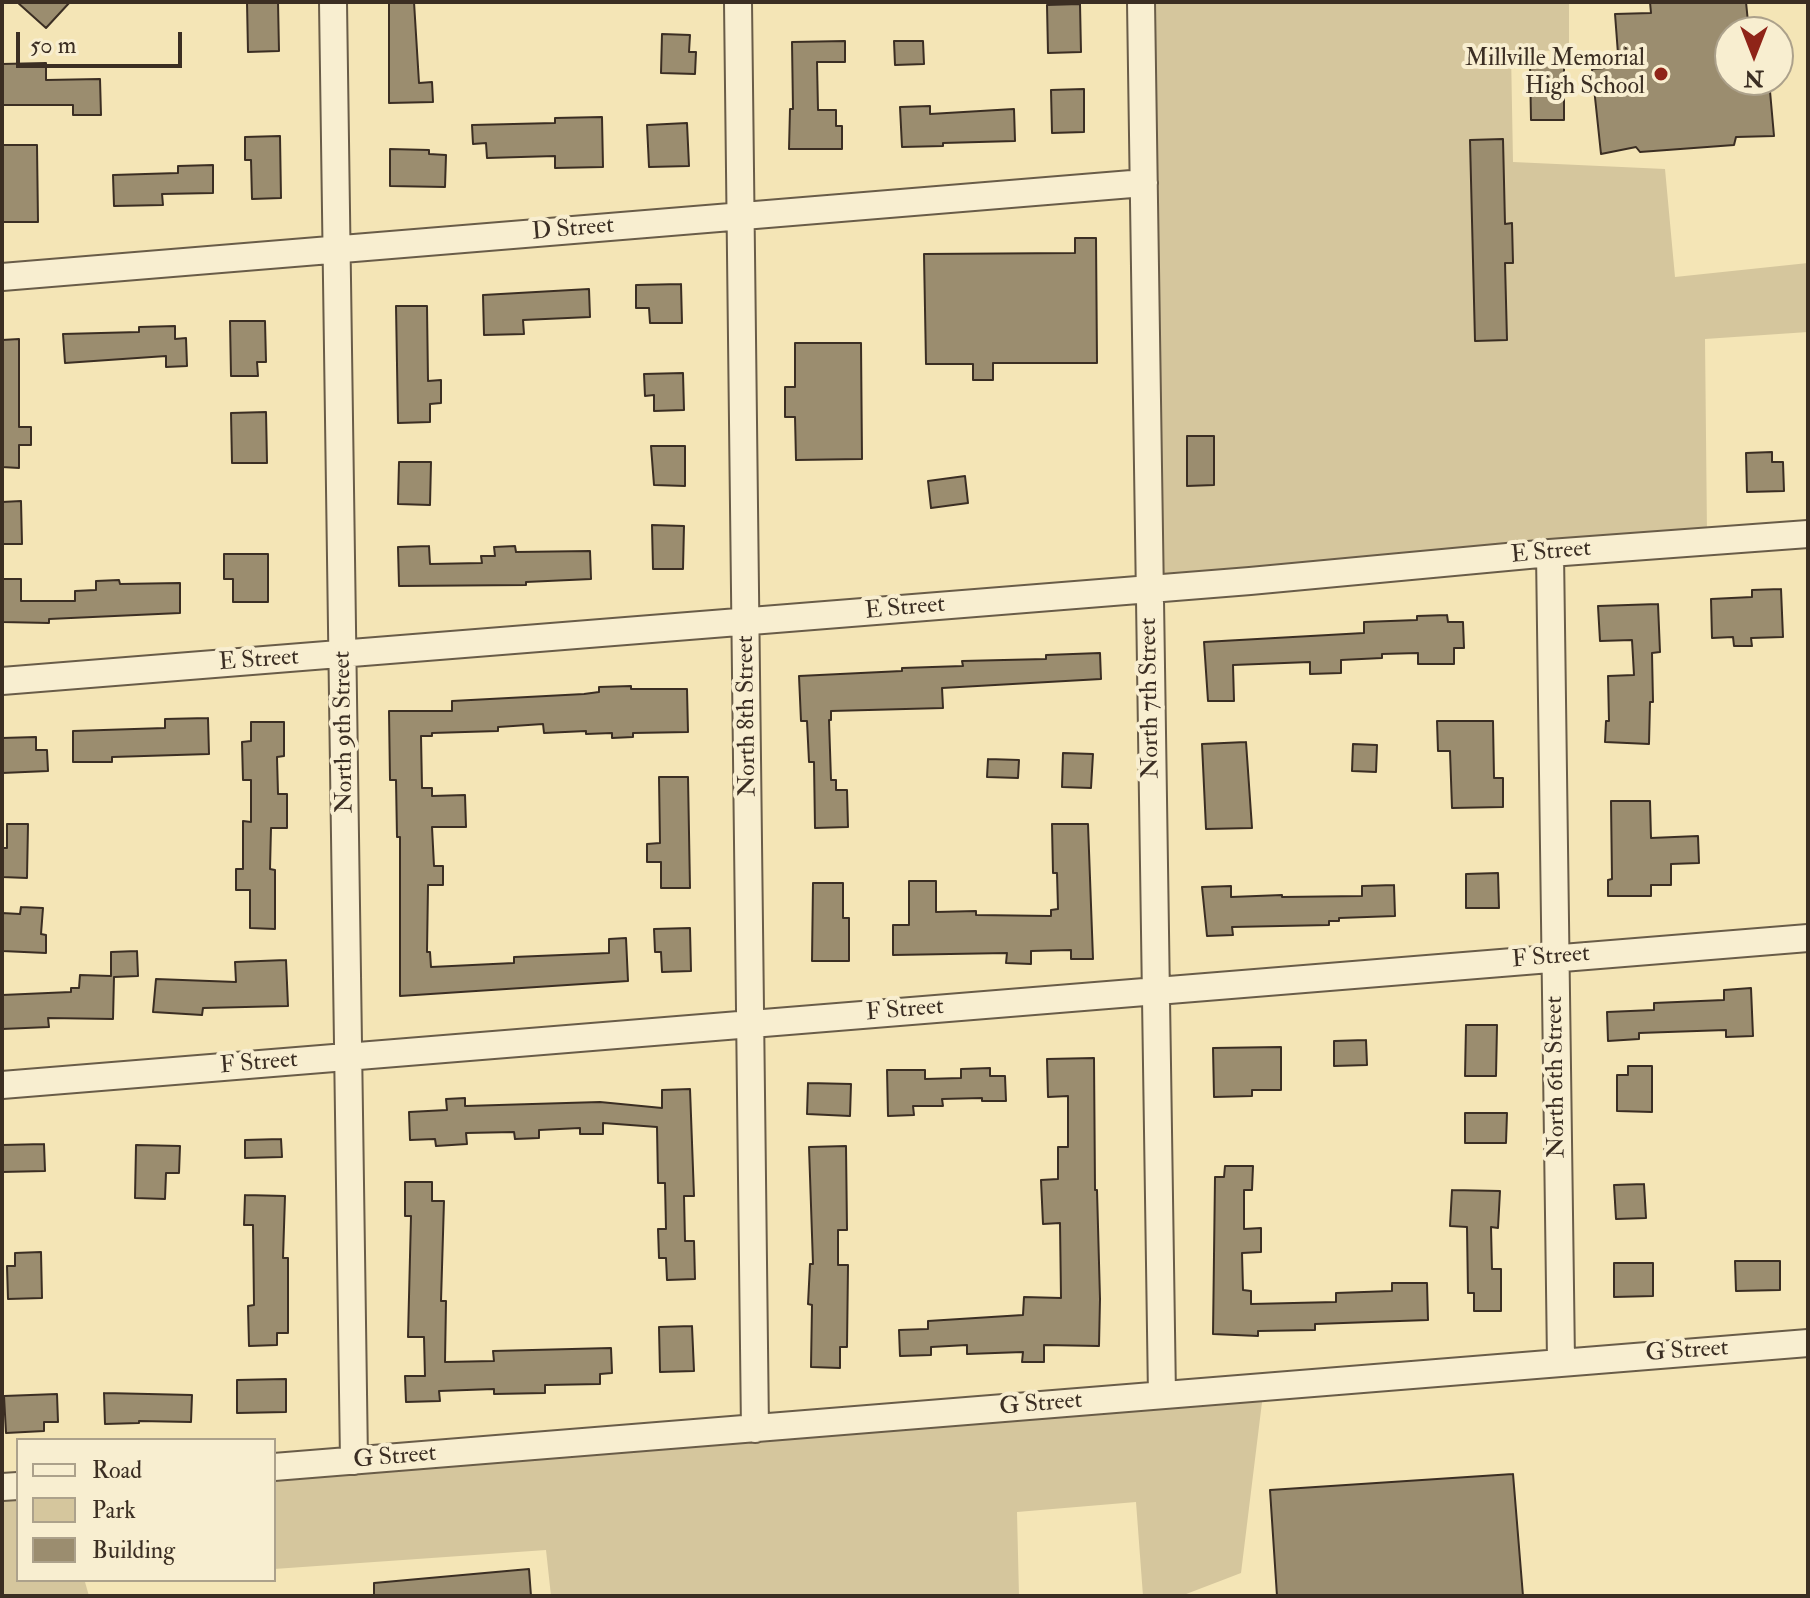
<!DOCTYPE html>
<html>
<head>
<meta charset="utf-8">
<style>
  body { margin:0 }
  #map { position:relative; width:1810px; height:1598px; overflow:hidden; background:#f4e5b6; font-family:"IM FELL Double Pica",serif }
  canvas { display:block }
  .frame { position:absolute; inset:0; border:4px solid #3b2e23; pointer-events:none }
  .legend { position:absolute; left:16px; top:1438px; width:260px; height:144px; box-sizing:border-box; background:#f8eed0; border:2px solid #aca18b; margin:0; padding:10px 14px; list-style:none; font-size:24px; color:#3b2e23 }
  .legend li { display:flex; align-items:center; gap:16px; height:40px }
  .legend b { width:40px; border:2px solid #aca18b }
  .north { position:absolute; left:1714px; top:16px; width:80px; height:80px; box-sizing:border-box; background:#f8eed0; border:2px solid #aca18b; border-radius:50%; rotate:180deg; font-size:22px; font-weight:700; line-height:32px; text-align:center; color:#3b2e23 }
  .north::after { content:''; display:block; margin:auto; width:28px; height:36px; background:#8f2418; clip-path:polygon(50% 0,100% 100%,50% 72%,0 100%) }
  .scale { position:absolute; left:16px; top:32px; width:166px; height:36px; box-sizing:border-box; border:4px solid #3b2e23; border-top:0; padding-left:10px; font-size:24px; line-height:28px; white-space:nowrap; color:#3b2e23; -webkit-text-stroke:6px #f8eed0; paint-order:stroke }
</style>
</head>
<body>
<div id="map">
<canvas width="1810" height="1598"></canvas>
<div class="frame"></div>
<ul class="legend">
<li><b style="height:10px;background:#f8eed0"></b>Road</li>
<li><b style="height:22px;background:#d5c69d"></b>Park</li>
<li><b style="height:22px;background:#9b8d6f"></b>Building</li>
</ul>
<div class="north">N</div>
<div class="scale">50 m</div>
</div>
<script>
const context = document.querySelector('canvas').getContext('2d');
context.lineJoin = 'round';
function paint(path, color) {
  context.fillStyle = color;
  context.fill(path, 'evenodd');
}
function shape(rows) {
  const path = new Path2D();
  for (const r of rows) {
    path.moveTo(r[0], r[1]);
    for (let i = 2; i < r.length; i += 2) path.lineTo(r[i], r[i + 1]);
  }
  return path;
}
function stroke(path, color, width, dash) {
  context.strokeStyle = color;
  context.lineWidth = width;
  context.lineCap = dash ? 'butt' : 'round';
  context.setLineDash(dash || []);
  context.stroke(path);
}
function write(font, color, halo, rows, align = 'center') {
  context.font = font + ' "IM FELL Double Pica",serif';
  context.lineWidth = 8;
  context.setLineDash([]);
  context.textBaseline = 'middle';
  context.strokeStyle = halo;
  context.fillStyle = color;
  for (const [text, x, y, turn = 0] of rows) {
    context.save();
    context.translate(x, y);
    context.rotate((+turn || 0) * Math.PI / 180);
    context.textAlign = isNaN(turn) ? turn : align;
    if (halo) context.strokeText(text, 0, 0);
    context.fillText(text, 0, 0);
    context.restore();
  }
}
paint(shape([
  [1140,2,1569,2,1569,50,1511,52,1513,162,1665,169,1675,277,1808,263,1808,332,1705,339,1707,534,1150,584],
  [1264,1386,1241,1573,1181,1596,1143,1596,1136,1502,1017,1512,1019,1596,551,1596,546,1550,274,1569,274,1467],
  [18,1488,18,1580,108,1580,85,1582,89,1596,2,1596,2,1489]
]), '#d5c69d');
const building = shape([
  [17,2,70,2,46,28,17,2],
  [247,2,278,2,279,51,248,52,247,2],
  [389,2,414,2,419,83,432,82,433,102,389,103,389,2],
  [1650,2,1746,2,1749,32,1730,32,1730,80,1769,80,1774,136,1736,137,1734,145,1640,152,1636,147,1601,154,1592,69,1619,67,1615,14,1651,13,1650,2],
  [1080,4,1081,52,1048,53,1047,5,1080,4],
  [662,34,690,35,689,52,696,52,695,74,661,73,662,34],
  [845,41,845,62,817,62,818,110,836,110,836,126,842,126,842,149,789,149,790,109,793,109,792,42,845,41],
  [894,41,923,41,924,64,895,65,894,41],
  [46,63,46,80,100,79,101,115,73,115,73,105,2,105,2,64,46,63],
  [1530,65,1564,65,1564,120,1531,120,1530,65],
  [1084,89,1084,132,1052,133,1051,90,1084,89],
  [930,106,930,114,1014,109,1015,141,943,143,943,146,902,147,900,107,930,106],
  [602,117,603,167,555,168,555,156,487,158,486,143,473,144,472,125,555,123,555,118,602,117],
  [687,123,689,166,649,167,647,125,687,123],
  [280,136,281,198,252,199,251,160,245,160,245,137,280,136],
  [1503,139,1505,224,1512,223,1513,263,1505,263,1507,340,1475,341,1470,140,1503,139],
  [2,145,37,145,38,222,2,222,2,145],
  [390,149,429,150,429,154,446,155,445,187,390,186,390,149],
  [213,165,213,193,162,194,163,205,114,206,113,175,178,173,178,166,213,165],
  [1075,238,1096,238,1097,363,993,363,993,380,973,380,973,364,926,364,924,254,1075,253,1075,238],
  [681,284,682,323,650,323,649,308,636,308,636,285,681,284],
  [589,289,590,317,523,320,524,334,484,335,483,295,589,289],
  [396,306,427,306,428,381,441,380,441,403,430,404,430,422,398,423,396,306],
  [230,321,265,321,266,362,257,362,258,376,231,376,230,321],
  [175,326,175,339,186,338,187,366,166,367,166,356,65,363,63,334,139,332,139,327,175,326],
  [19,339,19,427,31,427,31,445,19,445,19,468,2,467,2,340,19,339],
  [795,343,861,343,862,459,796,460,795,417,785,417,785,387,795,387,795,343],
  [683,373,684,410,654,411,654,395,645,396,644,374,683,373],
  [266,412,267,463,232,463,231,413,266,412],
  [1187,436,1214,436,1214,485,1187,486,1187,436],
  [651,446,685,446,685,486,654,485,651,446],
  [1772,452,1772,462,1783,462,1784,491,1747,492,1746,453,1772,452],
  [399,462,431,462,430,505,398,504,399,462],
  [965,476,968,503,931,508,928,481,965,476],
  [21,501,22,544,2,544,2,502,21,501],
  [652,525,684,526,683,569,653,569,652,525],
  [429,546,430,564,482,563,481,556,495,556,494,547,515,546,516,552,590,551,591,579,526,582,526,585,399,586,398,547,429,546],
  [224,554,268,554,268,602,233,602,233,579,224,579,224,554],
  [2,579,21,579,21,601,75,601,75,591,96,590,96,581,119,580,120,584,180,583,180,613,49,619,49,623,2,622,2,579],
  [1781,589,1783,637,1751,638,1752,646,1734,646,1733,637,1712,638,1711,599,1752,597,1752,590,1781,589],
  [1658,604,1660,652,1652,653,1653,702,1650,702,1649,744,1605,742,1606,721,1609,721,1608,676,1634,675,1632,640,1600,641,1598,606,1658,604],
  [1447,615,1448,622,1463,622,1464,648,1454,648,1454,664,1418,664,1418,653,1382,654,1382,658,1341,660,1341,673,1310,674,1310,662,1233,665,1234,701,1208,701,1204,642,1364,633,1364,622,1417,620,1417,616,1447,615],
  [1100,653,1101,679,942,688,943,708,831,711,831,720,829,720,831,780,836,780,836,790,847,790,848,827,815,828,814,762,809,762,807,721,801,721,799,676,902,671,902,668,963,666,962,661,1046,659,1046,655,1100,653],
  [631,686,631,689,687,689,688,732,633,733,633,737,612,738,612,733,586,734,586,731,544,733,543,724,498,727,498,731,432,733,432,736,421,736,422,788,432,788,432,796,465,795,466,827,432,827,434,866,443,866,443,885,428,885,427,952,430,952,431,967,514,963,514,957,609,953,609,939,626,938,628,981,400,996,400,837,397,837,396,780,390,780,389,711,452,711,452,701,584,694,599,692,599,687,631,686],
  [208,718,209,754,112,757,112,762,73,762,73,731,165,728,165,719,208,718],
  [1437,721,1493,721,1494,778,1503,778,1503,807,1452,808,1450,751,1438,751,1437,721],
  [251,722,284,722,284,756,277,757,278,794,287,794,287,828,271,828,270,869,275,870,275,929,250,928,250,890,236,890,236,869,243,869,243,821,251,822,251,780,243,780,242,742,251,741,251,722],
  [36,737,36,750,47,750,48,771,2,773,2,738,36,737],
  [1246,742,1252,828,1206,829,1202,744,1246,742],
  [1353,744,1377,745,1376,772,1352,771,1353,744],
  [1063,753,1093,754,1091,788,1062,787,1063,753],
  [988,759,1019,760,1018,778,987,777,988,759],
  [659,777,688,777,690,888,661,888,661,862,647,862,647,844,660,843,659,777],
  [1611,801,1650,801,1651,838,1698,836,1699,863,1671,864,1671,885,1651,885,1651,896,1608,896,1608,880,1612,879,1611,801],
  [7,824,28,824,27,878,2,877,2,848,7,848,7,824],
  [1052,824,1088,824,1093,959,1071,959,1071,950,1031,951,1031,964,1006,963,1007,953,893,955,893,925,909,925,909,881,936,881,936,912,976,911,976,915,1051,916,1051,910,1058,909,1057,873,1053,873,1052,824],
  [1498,873,1499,908,1466,908,1466,874,1498,873],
  [813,883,843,883,843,918,849,918,849,961,812,961,813,883],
  [1394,885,1395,916,1339,918,1339,921,1329,921,1329,925,1232,927,1233,935,1207,936,1202,887,1231,886,1231,897,1282,895,1282,897,1362,896,1362,886,1394,885],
  [21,907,43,908,41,934,46,935,46,953,2,951,2,913,20,914,21,907],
  [690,928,691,971,662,972,661,952,655,952,654,929,690,928],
  [137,951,138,976,114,977,113,1019,48,1018,49,1027,2,1029,2,995,71,992,71,988,79,988,80,975,111,976,111,952,137,951],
  [286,960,288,1006,203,1008,202,1015,153,1012,156,979,236,982,235,962,286,960],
  [1751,988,1753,1036,1726,1037,1726,1030,1639,1033,1639,1039,1608,1041,1607,1012,1654,1010,1654,1003,1724,1000,1724,990,1751,988],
  [1466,1025,1497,1025,1496,1076,1465,1076,1466,1025],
  [1366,1040,1367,1065,1334,1066,1334,1041,1366,1040],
  [1281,1047,1281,1090,1252,1090,1252,1096,1214,1097,1213,1048,1281,1047],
  [1094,1058,1095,1190,1097,1190,1100,1299,1099,1346,1044,1345,1044,1362,1022,1362,1023,1352,967,1354,967,1345,931,1347,931,1355,900,1356,899,1330,928,1329,928,1321,1023,1315,1024,1297,1061,1298,1060,1223,1043,1224,1041,1180,1058,1179,1058,1147,1068,1147,1068,1096,1048,1097,1047,1059,1094,1058],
  [1628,1066,1652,1066,1652,1112,1617,1111,1617,1075,1628,1075,1628,1066],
  [990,1068,990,1076,1005,1076,1006,1101,982,1101,982,1098,942,1099,943,1106,913,1106,914,1115,888,1116,887,1070,925,1070,925,1079,961,1078,961,1069,990,1068],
  [808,1083,851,1084,850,1116,807,1114,808,1083],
  [690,1089,694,1196,684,1196,685,1241,694,1241,695,1279,667,1280,666,1258,659,1258,658,1229,666,1229,665,1183,658,1183,657,1127,603,1123,603,1134,580,1134,580,1128,539,1130,539,1138,515,1139,514,1132,466,1133,467,1144,436,1146,435,1139,410,1140,409,1112,447,1110,446,1099,465,1098,465,1106,600,1102,662,1108,662,1090,690,1089],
  [1465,1113,1507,1113,1506,1143,1465,1143,1465,1113],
  [281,1139,282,1157,245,1158,245,1140,281,1139],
  [44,1144,45,1171,2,1172,2,1145,44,1144],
  [136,1145,180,1146,179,1173,166,1173,165,1199,135,1198,136,1145],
  [846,1146,847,1230,838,1230,838,1265,848,1265,847,1347,840,1347,840,1368,811,1367,812,1305,808,1304,810,1264,813,1264,809,1147,846,1146],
  [1225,1166,1253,1166,1252,1190,1244,1190,1244,1229,1261,1228,1261,1252,1242,1253,1243,1290,1251,1291,1251,1304,1336,1302,1336,1293,1392,1291,1392,1283,1427,1283,1428,1320,1315,1324,1315,1330,1258,1331,1258,1336,1213,1334,1215,1177,1224,1177,1225,1166],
  [405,1182,432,1182,432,1201,444,1201,441,1301,446,1301,445,1362,494,1361,493,1351,611,1348,612,1373,600,1374,600,1384,545,1385,545,1393,494,1394,494,1389,439,1391,440,1401,406,1402,405,1376,425,1376,424,1337,408,1337,411,1216,405,1216,405,1182],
  [1644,1184,1646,1218,1616,1219,1614,1185,1644,1184],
  [1452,1190,1500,1191,1498,1228,1491,1227,1492,1269,1501,1269,1501,1311,1474,1311,1474,1293,1468,1293,1467,1227,1450,1226,1452,1190],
  [245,1195,285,1196,283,1258,288,1258,288,1333,277,1333,277,1345,249,1346,248,1306,254,1305,253,1225,244,1225,245,1195],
  [41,1252,42,1298,8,1299,7,1266,15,1266,15,1253,41,1252],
  [1735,1261,1780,1261,1780,1290,1736,1291,1735,1261],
  [1614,1263,1653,1263,1653,1296,1614,1297,1614,1263],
  [692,1326,694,1371,660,1372,659,1327,692,1326],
  [286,1379,286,1412,237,1413,237,1380,286,1379],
  [104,1393,192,1395,191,1422,139,1421,139,1423,105,1424,104,1393],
  [57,1394,58,1422,44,1422,44,1431,6,1433,4,1396,57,1394],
  [1513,1474,1523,1596,1277,1596,1270,1490,1513,1474],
  [529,1569,531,1596,374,1596,374,1583,529,1569]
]);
paint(building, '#9b8d6f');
stroke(building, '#3b2e23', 2);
const minor = shape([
  [333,2,354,1461],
  [738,2,755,1429],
  [1141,2,1162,1395],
  [2,277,1144,183],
  [1550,553,1561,1361],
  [2,681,1250,581,1550,553,1808,534],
  [2,1085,1808,938],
  [274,1467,1808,1343],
  [2,1487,18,1486]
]);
stroke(minor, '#695c48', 30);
stroke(minor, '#f8eed0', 26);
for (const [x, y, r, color] of [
  [1661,74,8,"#8f2418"]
]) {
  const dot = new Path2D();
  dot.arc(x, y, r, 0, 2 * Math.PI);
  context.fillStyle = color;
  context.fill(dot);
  stroke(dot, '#f8eed0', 3);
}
write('24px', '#3b2e23', '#f8eed0', [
  ["Millville Memorial",1645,60],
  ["High School",1645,88]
], 'right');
write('24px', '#3b2e23', '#f8eed0', [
  ["D Street",573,230,-5],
  ["E Street",1551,553,-5],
  ["E Street",905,609,-5],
  ["E Street",259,661,-4],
  ["North 7th Street",1151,698,-91],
  ["North 8th Street",748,716,-91],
  ["North 9th Street",345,732,-91],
  ["F Street",1551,958,-5],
  ["F Street",905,1011,-5],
  ["F Street",259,1064,-5],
  ["North 6th Street",1557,1077,-91],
  ["G Street",1687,1352,-4],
  ["G Street",1041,1405,-5],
  ["G Street",395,1458,-5]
]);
</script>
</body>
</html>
